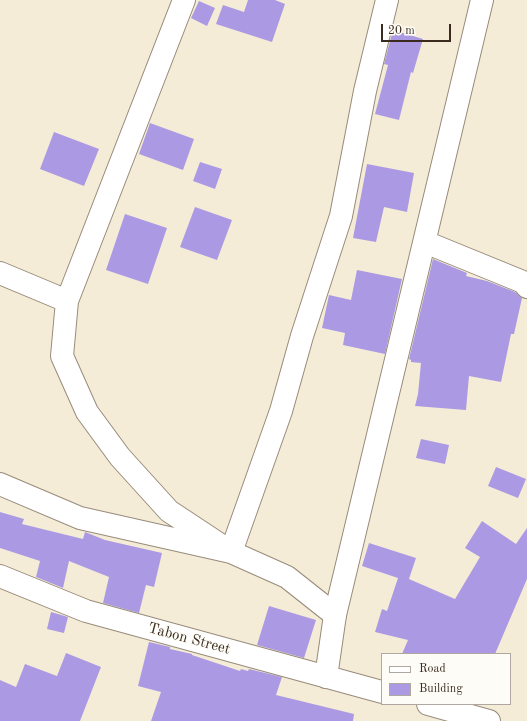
<!DOCTYPE html>
<html>
<head>
<meta charset="utf-8">
<style>
  body { margin:0 }
  #map { position:relative; width:527px; height:721px; overflow:hidden; background:#f5ecd8; font-family:"Old Standard TT",serif }
  canvas { display:block }
  .legend { position:absolute; left:381px; top:653px; width:130px; height:52px; box-sizing:border-box; background:#fdfcf7; border:1px solid #afa8a0; margin:0; padding:5px 7px; list-style:none; font-size:12px; color:#3b2a1e }
  .legend li { display:flex; align-items:center; gap:8px; height:20px }
  .legend b { width:20px; border:1px solid #afa8a0 }
  .scale { position:absolute; left:381px; top:24px; width:70px; height:18px; box-sizing:border-box; border:2px solid #3b2a1e; border-top:0; padding-left:5px; font-size:12px; line-height:14px; white-space:nowrap; color:#3b2a1e; -webkit-text-stroke:3px #fdfcf7; paint-order:stroke }
</style>
</head>
<body>
<div id="map">
<canvas width="527" height="721"></canvas>
<ul class="legend">
<li><b style="height:5px;background:#fff"></b>Road</li>
<li><b style="height:11px;background:#ab9ae3"></b>Building</li>
</ul>
<div class="scale">20 m</div>
</div>
<script>
const context = document.querySelector('canvas').getContext('2d');
context.lineJoin = 'round';
function paint(path, color) {
  context.fillStyle = color;
  context.fill(path, 'evenodd');
}
function shape(rows) {
  const path = new Path2D();
  for (const r of rows) {
    path.moveTo(r[0], r[1]);
    for (let i = 2; i < r.length; i += 2) path.lineTo(r[i], r[i + 1]);
  }
  return path;
}
function stroke(path, color, width, dash) {
  context.strokeStyle = color;
  context.lineWidth = width;
  context.lineCap = dash ? 'butt' : 'round';
  context.setLineDash(dash || []);
  context.stroke(path);
}
function write(font, color, halo, rows, align = 'center') {
  context.font = font + ' "Old Standard TT",serif';
  context.lineWidth = 3;
  context.setLineDash([]);
  context.textBaseline = 'middle';
  context.strokeStyle = halo;
  context.fillStyle = color;
  for (const [text, x, y, turn = 0] of rows) {
    context.save();
    context.translate(x, y);
    context.rotate((+turn || 0) * Math.PI / 180);
    context.textAlign = isNaN(turn) ? turn : align;
    if (halo) context.strokeText(text, 0, 0);
    context.fillText(text, 0, 0);
    context.restore();
  }
}
paint(shape([
  [248,0,275,0,285,4,272,42,216,24,223,5,244,12],
  [199,1,215,8,207,26,191,18],
  [393,30,423,39,413,73,411,72,399,120,375,114,388,65,384,64],
  [150,123,194,139,183,170,139,154],
  [54,132,99,149,84,186,40,169],
  [200,162,222,169,215,189,193,181],
  [367,164,414,173,407,212,384,207,376,242,353,238],
  [195,207,232,220,217,260,180,247],
  [125,214,167,228,148,284,106,270],
  [433,259,467,273,466,276,487,281,515,292,522,298,514,334,511,334,501,382,469,376,466,410,415,406,418,394,421,363,411,362,411,360,409,359],
  [357,270,402,279,385,354,343,345,345,333,322,328,329,295,351,300],
  [421,439,449,445,445,464,416,458],
  [496,467,526,479,518,498,488,486],
  [0,512,24,519,22,524,83,539,85,532,105,540,162,553,154,587,146,585,139,613,103,603,109,577,69,561,63,588,36,577,40,561,0,548],
  [482,521,516,544,527,528,527,579,495,654,402,654,408,640,375,632,382,609,387,611,398,578,362,566,369,543,416,558,409,579,455,599,480,557,465,548],
  [269,606,316,620,304,658,257,645],
  [51,612,68,617,64,633,47,629],
  [149,642,170,647,170,649,192,654,192,655,240,671,241,669,248,671,249,669,282,677,276,695,354,714,353,721,151,721,161,692,138,686],
  [66,653,101,667,80,721,0,721,0,680,16,687,25,664,57,676]
]), '#ab9ae3');
const street = shape([
  [184,0,67,301,62,356,87,412,120,457,169,511,231,552,281,411,302,336,341,216,365,91,387,0],
  [425,242,523,282,527,287],
  [0,273,67,301],
  [0,484,80,518,231,552,287,577,335,615]
]);
const secondary = shape([
  [0,576,86,611,382,692],
  [326,677,335,615,482,0],
  [428,704,489,721]
]);
stroke(street, '#988b7b', 24);
stroke(secondary, '#988b7b', 24);
stroke(street, '#fff', 22);
stroke(secondary, '#fff', 22);
write('15px', '#3b2a1e', '#fdfcf7', [
  ["Tabon Street",189,639,15]
]);
</script>
</body>
</html>
